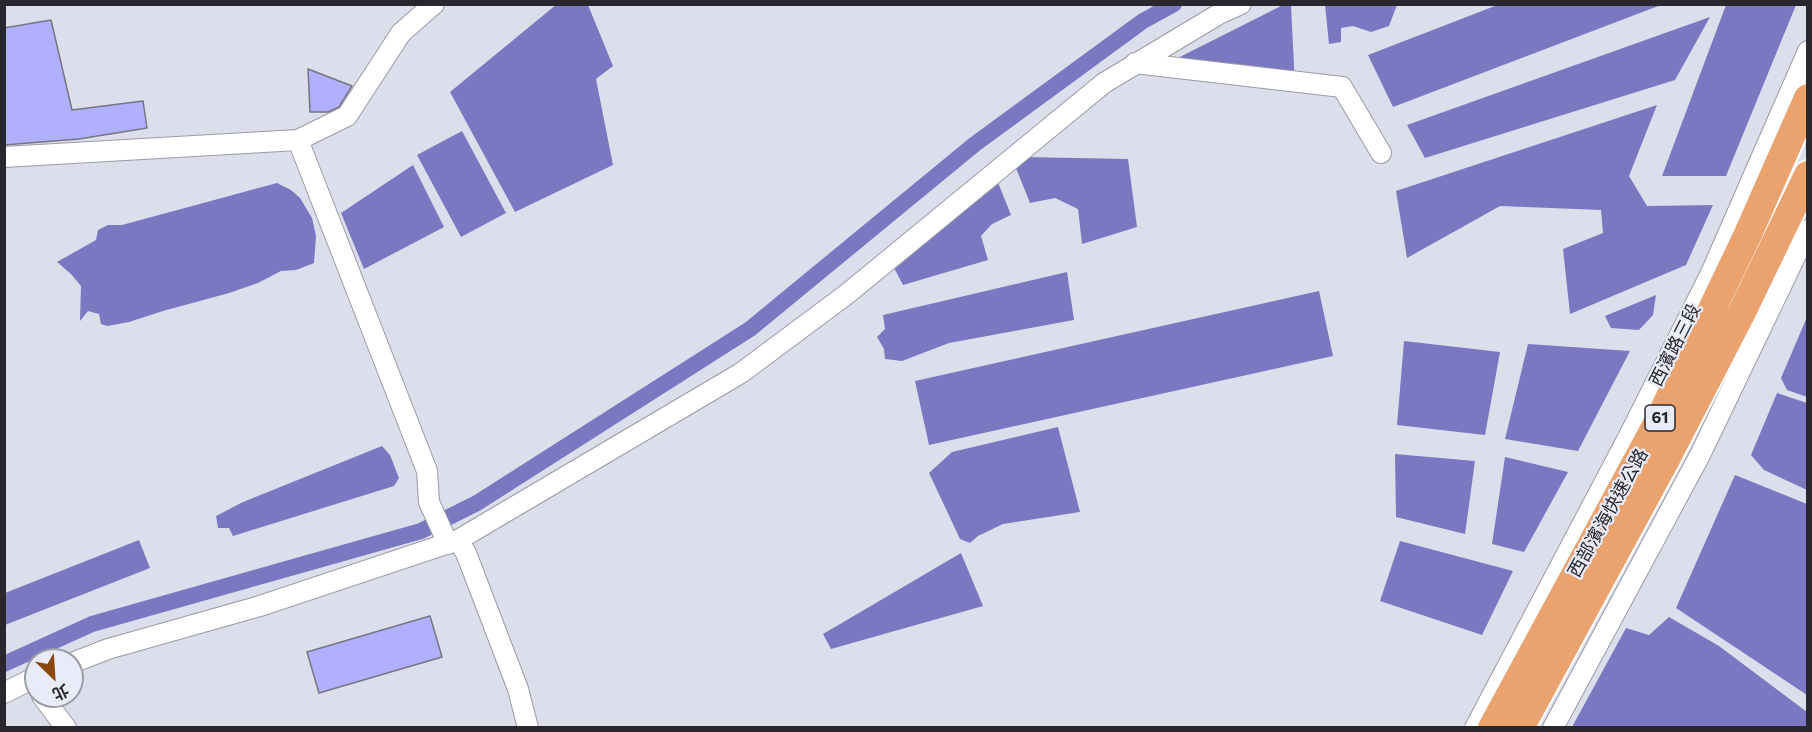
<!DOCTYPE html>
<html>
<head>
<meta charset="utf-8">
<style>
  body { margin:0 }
  #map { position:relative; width:1812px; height:732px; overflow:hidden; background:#dddeec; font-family:Commissioner,"Noto Sans TC",sans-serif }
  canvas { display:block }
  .frame { position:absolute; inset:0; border:6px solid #27272d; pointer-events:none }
  .north { position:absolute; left:24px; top:648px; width:60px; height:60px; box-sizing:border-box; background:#eaebf9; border:2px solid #9c9da7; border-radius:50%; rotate:155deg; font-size:16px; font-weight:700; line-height:24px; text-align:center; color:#27272d }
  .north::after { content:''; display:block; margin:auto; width:21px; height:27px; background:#87470e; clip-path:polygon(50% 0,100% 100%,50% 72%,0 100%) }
</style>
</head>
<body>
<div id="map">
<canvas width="1812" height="732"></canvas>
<div class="frame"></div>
<div class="north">北</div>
</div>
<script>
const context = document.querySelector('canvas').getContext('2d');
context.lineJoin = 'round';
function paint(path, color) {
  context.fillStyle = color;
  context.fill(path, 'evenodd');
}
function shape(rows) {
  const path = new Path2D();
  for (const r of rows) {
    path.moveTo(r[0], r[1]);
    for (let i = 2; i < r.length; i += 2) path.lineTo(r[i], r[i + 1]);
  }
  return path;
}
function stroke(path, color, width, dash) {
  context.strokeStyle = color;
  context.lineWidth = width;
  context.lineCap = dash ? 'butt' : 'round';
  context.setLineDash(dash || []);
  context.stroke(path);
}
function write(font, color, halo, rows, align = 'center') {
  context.font = font + ' Commissioner,"Noto Sans TC",sans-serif';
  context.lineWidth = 4.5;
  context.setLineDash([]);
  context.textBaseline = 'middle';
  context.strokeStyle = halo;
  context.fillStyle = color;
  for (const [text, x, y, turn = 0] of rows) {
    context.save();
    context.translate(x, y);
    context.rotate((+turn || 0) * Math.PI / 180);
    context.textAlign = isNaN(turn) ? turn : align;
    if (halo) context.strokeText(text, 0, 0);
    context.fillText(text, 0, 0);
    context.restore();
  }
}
paint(shape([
  [557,4,588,5,613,66,596,79,613,165,515,212,450,92],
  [1500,4,1661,4,1661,5,1393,107,1368,55],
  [1283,5,1291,5,1295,86,1146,74],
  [1325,5,1325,4,1397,5,1389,26,1371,32,1353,26,1341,28,1341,42,1329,44],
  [1726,5,1796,5,1726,176,1662,176],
  [1710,17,1675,80,1425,158,1407,125],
  [1657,105,1629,176,1647,206,1713,205,1686,265,1570,314,1563,249,1603,233,1601,210,1500,206,1407,258,1396,191],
  [462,131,506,213,461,237,417,155],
  [1023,157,1128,159,1137,227,1082,244,1078,209,1055,198,1030,203,1016,168],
  [413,165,444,227,364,269,341,213],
  [997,180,1011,215,992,224,981,236,988,260,903,285,892,264],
  [277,183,291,190,300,198,312,218,316,236,314,263,296,270,281,271,258,283,229,293,163,311,129,322,107,326,101,324,99,314,88,311,80,321,81,286,71,274,57,262,96,240,98,230,108,225,122,225],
  [1067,272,1074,320,949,343,902,361,885,359,884,349,877,337,885,329,883,315],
  [1319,291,1333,356,929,445,915,381],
  [1656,295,1653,315,1639,330,1611,328,1605,316],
  [1807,317,1807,397,1787,390,1781,378],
  [1404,341,1500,352,1485,435,1397,425],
  [1528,344,1630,351,1578,451,1505,439],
  [1777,393,1807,403,1807,490,1764,470,1751,455],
  [1058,427,1080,512,1003,524,978,536,970,543,960,539,929,473,952,452],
  [382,446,390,455,399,478,394,486,233,536,229,528,218,528,216,516,243,502],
  [1395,454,1475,461,1465,534,1396,517],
  [1505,457,1568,472,1524,552,1492,544],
  [1735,475,1807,504,1807,695,1676,608],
  [139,540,150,568,5,625,5,593],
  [1400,541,1513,571,1482,635,1380,601],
  [961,553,983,606,831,649,823,634],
  [1669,617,1719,646,1807,712,1807,727,1572,727,1626,628,1649,635]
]), '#7a78c1');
stroke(shape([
  [4,664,92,624,421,531,477,503,750,329,975,144,1143,21,1174,4]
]), '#7a78c1', 16);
const building = shape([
  [51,20,72,110,143,101,147,128,79,139,4,145,4,28,51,20],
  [308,69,352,86,339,107,328,112,310,112,308,69],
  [430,616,442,657,319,693,307,652,430,616]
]);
paint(building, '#b1b0fe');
stroke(building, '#747582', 1.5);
const minor = shape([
  [1135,63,1342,87,1381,153],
  [298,140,427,471,429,502,448,544],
  [4,157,298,140,347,116,401,33,434,4],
  [458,540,466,553,518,689,528,728],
  [72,663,108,649,260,606,458,540,741,373,847,294,1104,83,1219,14,1241,4],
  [4,693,36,677],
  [42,696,66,728],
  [1475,728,1630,434,1711,273,1808,51],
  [1553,728,1700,455,1808,230]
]);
const highway = shape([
  [1492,728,1657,424,1748,234,1808,98],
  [1520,728,1666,459,1743,310,1808,175]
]);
stroke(minor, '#9a9aa8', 22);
stroke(highway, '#fff', 32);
stroke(minor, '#fff', 20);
stroke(highway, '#eaa26f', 28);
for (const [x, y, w] of [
  [1660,418,30]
]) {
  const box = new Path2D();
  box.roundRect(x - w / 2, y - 13, w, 26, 4.5);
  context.fillStyle = '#eaebf9';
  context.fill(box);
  stroke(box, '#27272d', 1.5);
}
write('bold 16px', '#27272d', null, [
  ["61",1660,418]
]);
write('18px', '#27272d', '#eaebf9', [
  ["西濱路三段",1675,345,-63],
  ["西部濱海快速公路",1608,513,-61]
]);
</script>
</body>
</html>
